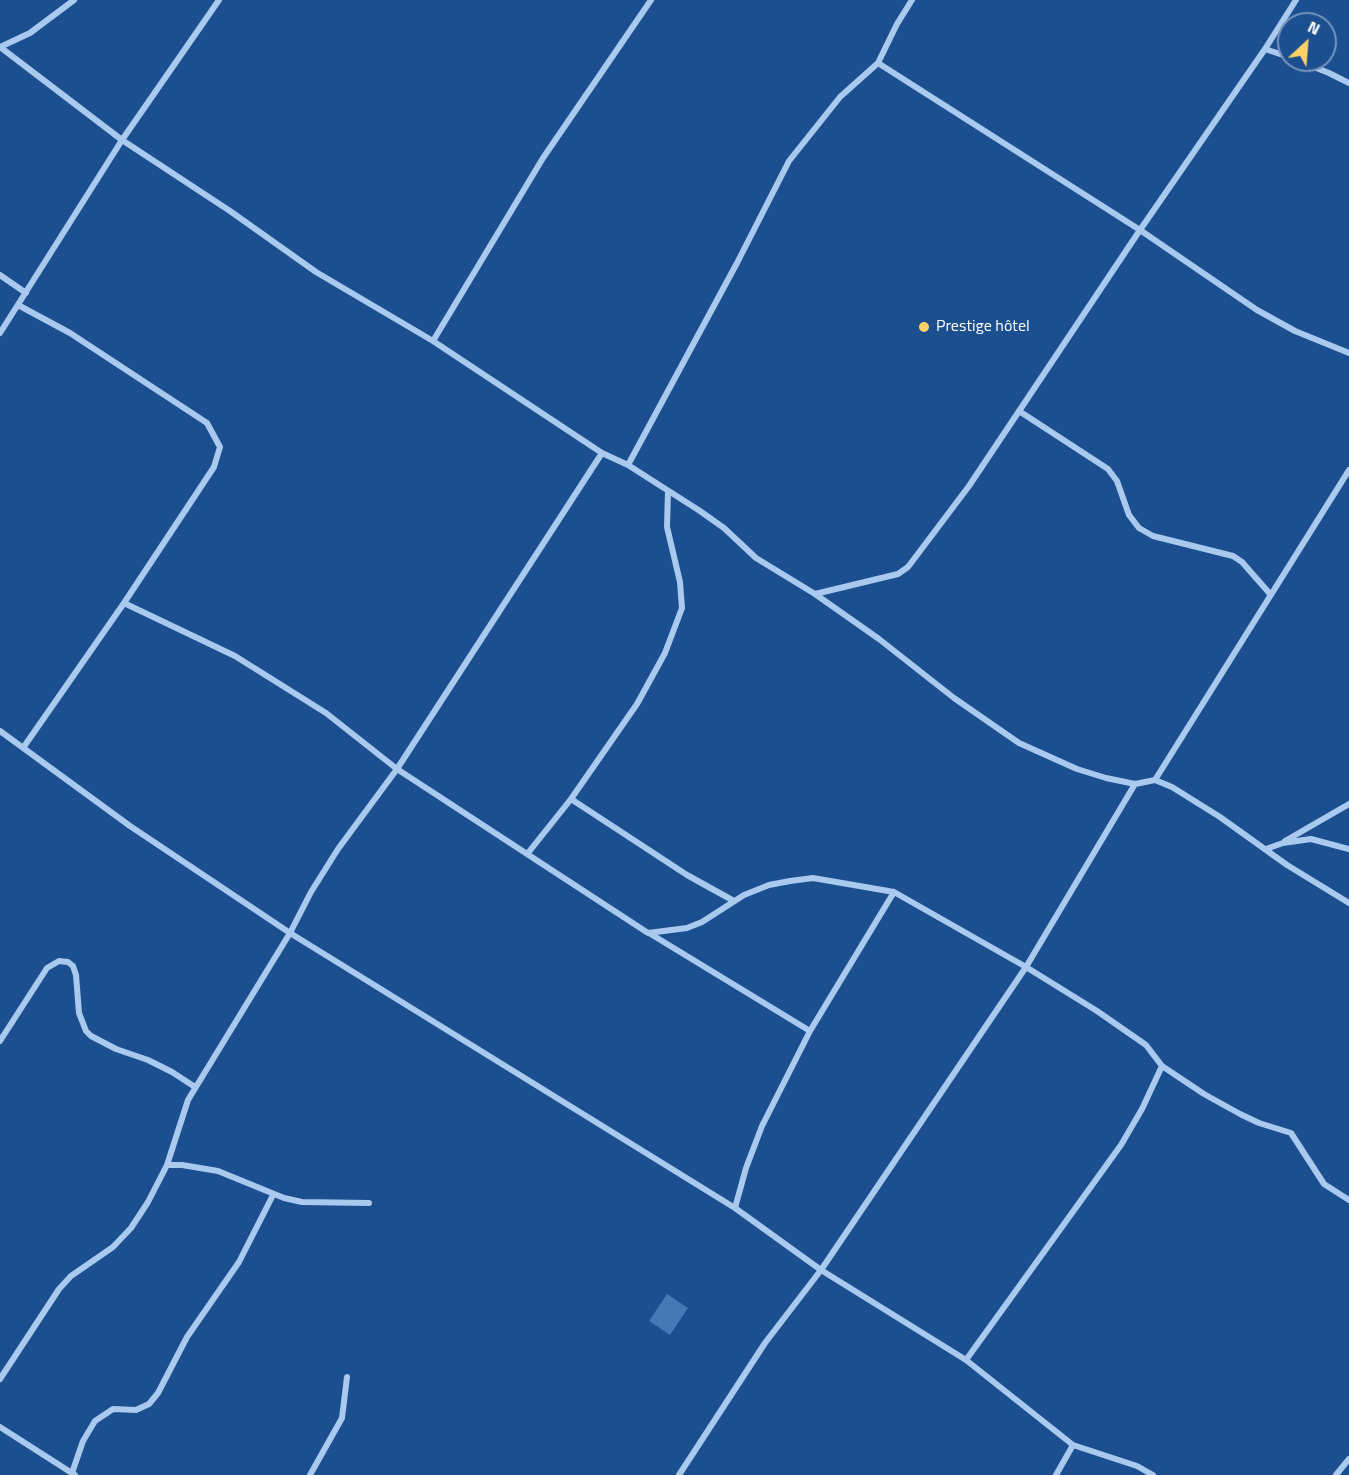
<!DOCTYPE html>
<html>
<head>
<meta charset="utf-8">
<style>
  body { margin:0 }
  #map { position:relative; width:1349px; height:1475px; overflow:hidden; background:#1b4f8f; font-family:"Titillium Web",sans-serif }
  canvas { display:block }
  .north { position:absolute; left:1277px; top:12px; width:60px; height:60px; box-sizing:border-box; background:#1b4f8f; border:2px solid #7695bc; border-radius:50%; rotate:26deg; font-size:16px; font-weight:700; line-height:24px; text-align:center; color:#fff }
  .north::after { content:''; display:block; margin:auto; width:21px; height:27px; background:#ffd166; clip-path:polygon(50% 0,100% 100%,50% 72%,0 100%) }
</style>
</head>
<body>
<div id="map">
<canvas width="1349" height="1475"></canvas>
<div class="north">N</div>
</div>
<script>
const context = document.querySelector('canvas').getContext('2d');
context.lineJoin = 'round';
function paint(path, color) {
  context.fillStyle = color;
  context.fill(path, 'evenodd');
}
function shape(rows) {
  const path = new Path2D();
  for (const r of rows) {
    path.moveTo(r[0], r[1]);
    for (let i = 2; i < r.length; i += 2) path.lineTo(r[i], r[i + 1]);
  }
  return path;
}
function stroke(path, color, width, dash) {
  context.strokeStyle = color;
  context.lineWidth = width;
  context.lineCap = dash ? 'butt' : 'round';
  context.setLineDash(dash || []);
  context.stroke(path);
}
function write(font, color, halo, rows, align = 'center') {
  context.font = font + ' "Titillium Web",sans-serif';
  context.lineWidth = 5;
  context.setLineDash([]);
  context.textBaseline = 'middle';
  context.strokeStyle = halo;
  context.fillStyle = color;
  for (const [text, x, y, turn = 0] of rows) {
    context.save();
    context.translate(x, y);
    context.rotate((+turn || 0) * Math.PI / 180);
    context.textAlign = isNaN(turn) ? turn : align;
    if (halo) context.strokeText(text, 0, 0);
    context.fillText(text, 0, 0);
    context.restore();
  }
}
paint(shape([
  [667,1294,688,1308,670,1335,649,1321]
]), '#4478b7');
stroke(shape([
  [0,47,122,140,230,211,316,272,433,341,602,453,628,465,700,511,724,528,756,558,815,594,879,639,954,698,1019,743,1077,769,1106,778,1135,784,1155,780,1172,787,1220,817,1287,865,1349,903],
  [0,47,30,33,74,0],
  [1265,49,1289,57],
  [1296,60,1329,73,1349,83],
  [878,63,897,24,912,0],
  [0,275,26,293],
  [18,305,70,333,207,423,220,447,214,467,124,603,23,748],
  [0,333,122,140,219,0],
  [433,341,543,158,651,0],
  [1019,411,1108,469,1117,481,1129,515,1139,528,1153,536,1233,556,1242,562,1271,595],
  [628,465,737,263,789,161,840,97,878,63,1140,230,1257,310,1295,331,1349,353],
  [815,594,898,574,908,567,969,486,1140,230,1265,49,1296,0],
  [124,603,235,656,326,713,397,769,648,933,687,928,702,922,744,895,769,885,790,881,813,878,894,892,1026,967,1097,1011,1146,1045,1162,1066,1142,1109,1121,1145,966,1360],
  [0,731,130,826,290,933,735,1208,821,1270,966,1360,1073,1445,1137,1466,1153,1475],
  [1155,780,1349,470],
  [571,799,687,875,734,901],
  [1285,841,1349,804],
  [1266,849,1283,843,1311,839,1349,849],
  [528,853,571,799,637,704,665,653,682,608,680,582,667,527,668,491],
  [649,933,810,1031],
  [0,1041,47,968,59,961,68,962,73,966,76,975,79,1013,86,1031,91,1036,116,1049,148,1060,172,1072,195,1087],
  [1162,1066,1204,1094,1240,1114,1259,1123,1291,1133,1324,1184,1349,1200],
  [167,1165,182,1165,218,1171,284,1198,302,1202,369,1203],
  [735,1208,746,1168,762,1126,810,1031,894,892],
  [0,1379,59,1289,71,1276,113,1247,131,1228,148,1202,167,1165,188,1100,290,933,311,892,338,849,397,769,602,453],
  [0,1427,75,1475],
  [72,1473,83,1441,95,1421,113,1409,136,1410,149,1404,158,1393,187,1337,239,1262,273,1195],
  [310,1475,342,1418,347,1377],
  [679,1475,765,1343,821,1270,1026,967,1135,784],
  [1056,1475,1073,1445],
  [1336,1475,1349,1459]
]), '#a9c9ee', 6);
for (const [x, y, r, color] of [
  [924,327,6,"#ffd166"]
]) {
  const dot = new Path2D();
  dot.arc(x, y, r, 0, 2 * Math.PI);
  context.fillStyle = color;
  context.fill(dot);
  stroke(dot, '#1b4f8f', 2);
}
write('16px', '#fff', '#1b4f8f', [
  ["Prestige hôtel",936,327]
], 'left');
</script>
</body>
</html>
